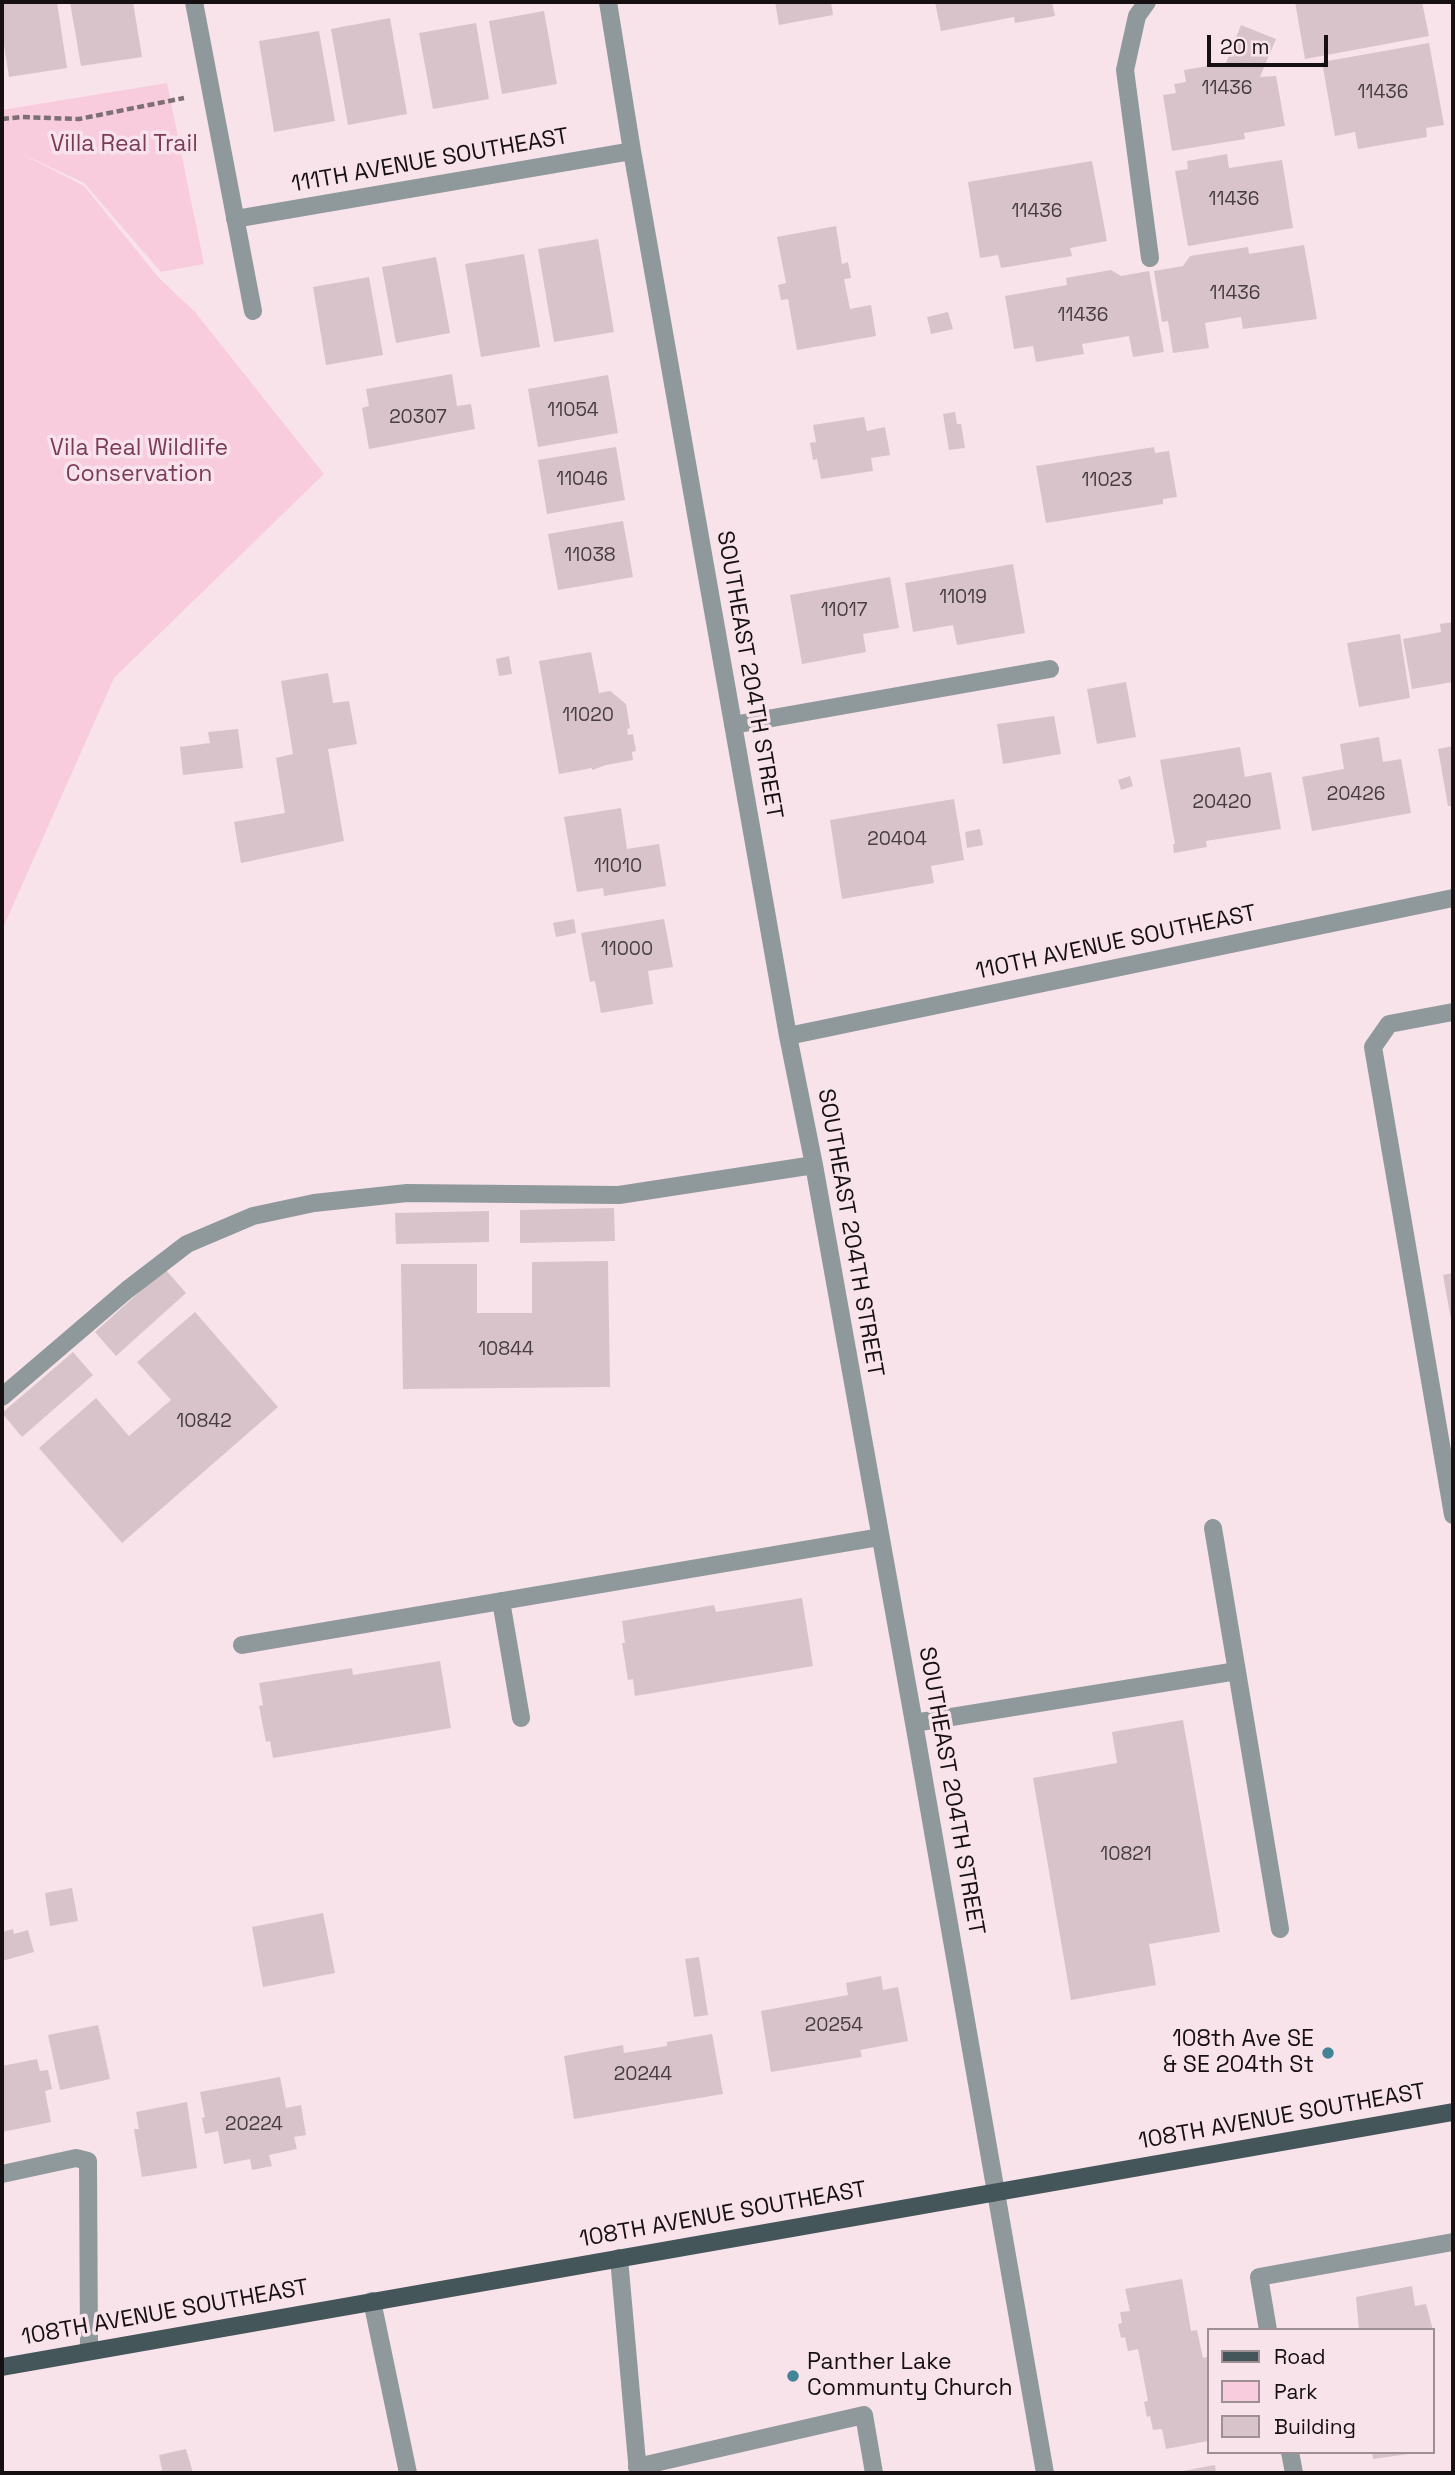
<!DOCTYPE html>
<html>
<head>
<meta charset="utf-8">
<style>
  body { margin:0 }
  #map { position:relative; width:1455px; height:2475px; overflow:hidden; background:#f8e3eb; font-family:"Space Grotesk",sans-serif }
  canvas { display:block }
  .frame { position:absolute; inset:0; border:4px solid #171013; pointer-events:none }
  .legend { position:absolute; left:1207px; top:2328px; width:228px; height:126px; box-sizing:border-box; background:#f8e3eb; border:2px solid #9e8f95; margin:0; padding:9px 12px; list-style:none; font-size:21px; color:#171013 }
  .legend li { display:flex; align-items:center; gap:14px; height:35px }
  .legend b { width:35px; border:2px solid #9e8f95 }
  .scale { position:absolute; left:1207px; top:35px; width:121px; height:32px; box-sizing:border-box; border:4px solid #171013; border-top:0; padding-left:9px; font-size:21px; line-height:24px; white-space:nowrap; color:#171013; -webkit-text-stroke:5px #f8e3eb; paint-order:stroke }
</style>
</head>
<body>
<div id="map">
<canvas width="1455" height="2475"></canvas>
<div class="frame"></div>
<ul class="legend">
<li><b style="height:9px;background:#45565b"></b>Road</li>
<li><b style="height:19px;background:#f8ccdc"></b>Park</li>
<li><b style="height:19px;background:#d8c3ca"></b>Building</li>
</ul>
<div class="scale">20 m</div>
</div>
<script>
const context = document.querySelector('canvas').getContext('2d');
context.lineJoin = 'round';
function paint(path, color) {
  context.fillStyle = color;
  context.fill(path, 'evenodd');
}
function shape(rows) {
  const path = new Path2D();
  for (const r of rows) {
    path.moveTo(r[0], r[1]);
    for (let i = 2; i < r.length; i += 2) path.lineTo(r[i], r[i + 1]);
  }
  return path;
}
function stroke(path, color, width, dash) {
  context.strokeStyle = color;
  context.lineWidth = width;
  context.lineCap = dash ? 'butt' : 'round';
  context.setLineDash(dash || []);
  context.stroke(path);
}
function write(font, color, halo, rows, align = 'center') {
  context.font = font + ' "Space Grotesk",sans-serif';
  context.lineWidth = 7;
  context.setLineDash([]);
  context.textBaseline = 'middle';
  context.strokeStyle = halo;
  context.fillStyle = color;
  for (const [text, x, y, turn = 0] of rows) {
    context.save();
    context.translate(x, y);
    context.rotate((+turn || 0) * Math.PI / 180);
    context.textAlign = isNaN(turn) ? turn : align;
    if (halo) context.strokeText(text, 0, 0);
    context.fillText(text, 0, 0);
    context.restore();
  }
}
paint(shape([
  [167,83,204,264,161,272,84,183,20,153,84,186,159,278,195,312,324,474,114,678,2,930,2,110]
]), '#f8ccdc');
paint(shape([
  [2,2,57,2,67,68,9,77,2,32],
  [70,2,133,2,142,57,81,66],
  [775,2,831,2,833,15,779,25],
  [935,2,1052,2,1055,16,1015,23,1014,17,941,31],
  [1295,2,1422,2,1429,36,1305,59],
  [544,11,557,84,502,94,489,21],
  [390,18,407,114,348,125,331,29],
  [476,23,489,99,433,109,419,33],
  [1241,25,1276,39,1260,77,1276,76,1285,126,1244,133,1245,139,1172,151,1163,95,1176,93,1174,84,1186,82,1184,70,1226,63],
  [319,31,335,121,274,132,259,41],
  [1429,43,1444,125,1426,128,1427,137,1358,149,1355,132,1335,136,1322,62],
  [1227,154,1229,168,1282,160,1293,228,1188,246,1175,171,1188,169,1187,161],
  [1092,161,1107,241,1070,248,1072,256,1001,268,998,255,980,258,968,182],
  [836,226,842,264,848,262,851,278,844,279,850,309,871,305,876,336,797,350,788,299,781,300,778,285,786,283,777,237],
  [598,239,614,332,554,342,538,249],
  [1304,245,1317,319,1243,329,1241,317,1205,323,1209,348,1173,353,1168,321,1162,322,1154,271,1183,266,1190,256,1248,247,1249,254],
  [524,254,540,347,481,357,465,264],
  [436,257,450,333,396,343,382,267],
  [1111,270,1121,276,1149,271,1164,352,1133,357,1129,336,1082,344,1084,354,1036,362,1033,346,1014,349,1005,296,1067,285,1066,278],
  [369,277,383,355,326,365,313,287],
  [948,312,953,329,931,334,927,317],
  [452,374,457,406,471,404,475,429,369,449,362,408,369,406,366,389],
  [608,375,618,433,538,447,528,389],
  [955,412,957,424,961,424,965,448,949,450,943,414],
  [864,417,867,431,885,427,890,455,871,458,873,471,821,479,817,459,813,460,810,443,816,442,813,425],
  [616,447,625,500,547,514,538,460],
  [1154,447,1155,453,1169,451,1177,497,1163,499,1163,504,1046,523,1036,466],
  [623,521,633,577,558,590,548,534],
  [1013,564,1025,633,957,645,953,625,913,632,905,583],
  [890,577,899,628,863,634,866,652,802,664,790,595],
  [1453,622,1453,682,1412,689,1403,639,1441,632,1440,624],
  [1400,634,1410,698,1359,707,1347,643],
  [591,652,599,693,610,691,626,704,630,728,627,729,628,735,633,734,636,751,632,752,633,760,606,765,592,770,592,768,559,774,539,661],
  [509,656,512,674,499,676,496,659],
  [328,673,333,703,349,701,357,744,328,749,344,841,241,863,234,822,285,813,276,758,293,754,281,681],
  [1126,682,1136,737,1097,744,1087,689],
  [1054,716,1061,754,1003,764,997,724],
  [238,729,243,768,183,775,180,747,210,743,208,732],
  [1379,737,1383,762,1401,759,1411,813,1312,831,1302,777,1344,769,1340,744],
  [1453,746,1453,806,1448,806,1438,749],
  [1240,747,1245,777,1271,772,1281,829,1206,841,1207,847,1174,853,1173,844,1175,844,1160,760],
  [1130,776,1133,786,1121,790,1118,780],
  [954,799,964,860,931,866,934,883,842,899,830,820],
  [621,808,627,849,659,844,666,886,604,896,603,888,577,892,564,817],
  [980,829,983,845,967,848,965,832],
  [574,919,576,933,556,937,553,923],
  [664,919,673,967,648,971,653,1004,601,1013,595,981,590,982,581,933],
  [614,1208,615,1241,520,1243,520,1210],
  [489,1211,489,1242,396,1244,395,1213],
  [608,1261,610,1387,403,1389,401,1264,477,1264,477,1313,532,1313,532,1262],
  [165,1269,186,1293,116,1356,95,1332],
  [1453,1273,1453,1325,1452,1325,1443,1275],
  [195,1312,278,1407,122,1543,39,1448,96,1398,129,1436,171,1400,137,1362],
  [73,1352,93,1375,22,1437,2,1413],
  [802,1598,813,1666,635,1696,633,1679,628,1680,622,1643,625,1643,622,1621,714,1605,716,1612],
  [440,1661,451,1728,273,1758,270,1741,266,1742,259,1706,263,1705,259,1683,352,1668,353,1675],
  [1183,1720,1220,1932,1149,1944,1156,1985,1071,2000,1033,1778,1117,1763,1112,1732],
  [72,1888,78,1921,50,1926,45,1893],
  [323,1913,335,1973,263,1987,252,1927],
  [13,1929,14,1934,28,1930,34,1952,2,1961,2,1932],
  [699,1957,708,2015,694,2017,685,1959],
  [881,1976,883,1990,898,1987,908,2041,860,2050,862,2057,771,2072,761,2011,848,1995,846,1983],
  [98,2025,110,2079,60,2090,48,2035],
  [712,2034,723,2094,574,2119,564,2056,623,2045,624,2053,667,2046,667,2042],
  [37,2059,40,2071,48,2070,52,2089,45,2091,51,2122,2,2132,2,2066],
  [280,2077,286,2108,301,2105,306,2135,294,2137,297,2149,269,2155,272,2166,252,2170,250,2159,224,2164,218,2131,205,2134,202,2118,205,2117,200,2092],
  [187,2102,197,2168,142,2177,134,2129,139,2129,136,2112],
  [1182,2279,1191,2331,1197,2330,1203,2358,1207,2357,1208,2362,1208,2441,1166,2449,1162,2429,1153,2430,1150,2416,1147,2417,1144,2402,1148,2401,1138,2349,1128,2351,1125,2337,1121,2338,1118,2324,1122,2323,1120,2312,1130,2311,1125,2289],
  [1412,2286,1415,2306,1426,2304,1433,2330,1359,2330,1356,2297],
  [186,2449,193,2473,153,2473,162,2470,159,2455],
  [1372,2452,1408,2452,1408,2454,1373,2459],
  [1215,2465,1216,2473,1178,2473,1178,2472]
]), '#d8c3ca');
stroke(shape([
  [2,119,21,117,79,119,184,98]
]), '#7d7075', 4.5, [7, 3.5]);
stroke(shape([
  [194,2,253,311],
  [608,2,632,151,788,1036,814,1165,914,1723,1045,2473],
  [1147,2,1137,16,1125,70,1150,258],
  [235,219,632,151],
  [733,725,1050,669],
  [1453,1012,1389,1024,1373,1047,1453,1515],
  [788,1036,1453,898],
  [2,1397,127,1290,187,1244,253,1216,314,1203,407,1193,619,1195,814,1165],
  [1213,1528,1280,1929],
  [501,1601,521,1718],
  [242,1645,880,1537],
  [914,1723,1237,1671],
  [2,2174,76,2158,88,2161,89,2351],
  [619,2258,638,2473],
  [372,2301,408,2473],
  [1268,2330,1259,2277,1453,2242],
  [1290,2452,1294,2473],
  [637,2467,864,2415,874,2473]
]), '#8f989b', 18);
stroke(shape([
  [2,2367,1453,2112]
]), '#45565b', 18);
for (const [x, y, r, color] of [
  [1328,2053,7,"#438497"],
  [793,2376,7,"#438497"]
]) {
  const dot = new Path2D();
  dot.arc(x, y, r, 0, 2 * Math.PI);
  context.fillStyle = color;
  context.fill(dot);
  stroke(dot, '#f8e3eb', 2.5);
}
write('19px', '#473d41', null, [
  ["11436",1227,89],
  ["11436",1383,93],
  ["11436",1234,200],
  ["11436",1037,212],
  ["11436",1235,294],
  ["11436",1083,316],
  ["11054",573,411],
  ["20307",418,418],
  ["11046",582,480],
  ["11023",1107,481],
  ["11038",590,556],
  ["11019",963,598],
  ["11017",844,611],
  ["11020",588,716],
  ["20426",1356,795],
  ["20420",1222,803],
  ["20404",897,840],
  ["11010",618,867],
  ["11000",627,950],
  ["10844",506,1350],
  ["10842",204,1422],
  ["10821",1126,1855],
  ["20254",834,2026],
  ["20244",643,2075],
  ["20224",254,2125]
]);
write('23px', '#7a3b57', '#f8e3eb', [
  ["Villa Real Trail",124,145],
  ["Vila Real Wildlife",139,449],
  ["Conservation",139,475]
]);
write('23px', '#171013', '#f8e3eb', [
  ["111TH AVENUE SOUTHEAST",430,161,-10],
  ["SOUTHEAST 204TH STREET",749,675,80],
  ["110TH AVENUE SOUTHEAST",1116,943,-12],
  ["SOUTHEAST 204TH STREET",850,1233,80],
  ["SOUTHEAST 204TH STREET",951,1791,80],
  ["108TH AVENUE SOUTHEAST",1282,2117,-10],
  ["108TH AVENUE SOUTHEAST",723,2215,-10],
  ["108TH AVENUE SOUTHEAST",165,2313,-10]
]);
write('23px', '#171013', '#f8e3eb', [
  ["108th Ave SE",1314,2040],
  ["& SE 204th St",1314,2066],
  ["Panther Lake",807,2363,"left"],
  ["Communty Church",807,2389,"left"]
], 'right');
</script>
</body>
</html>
